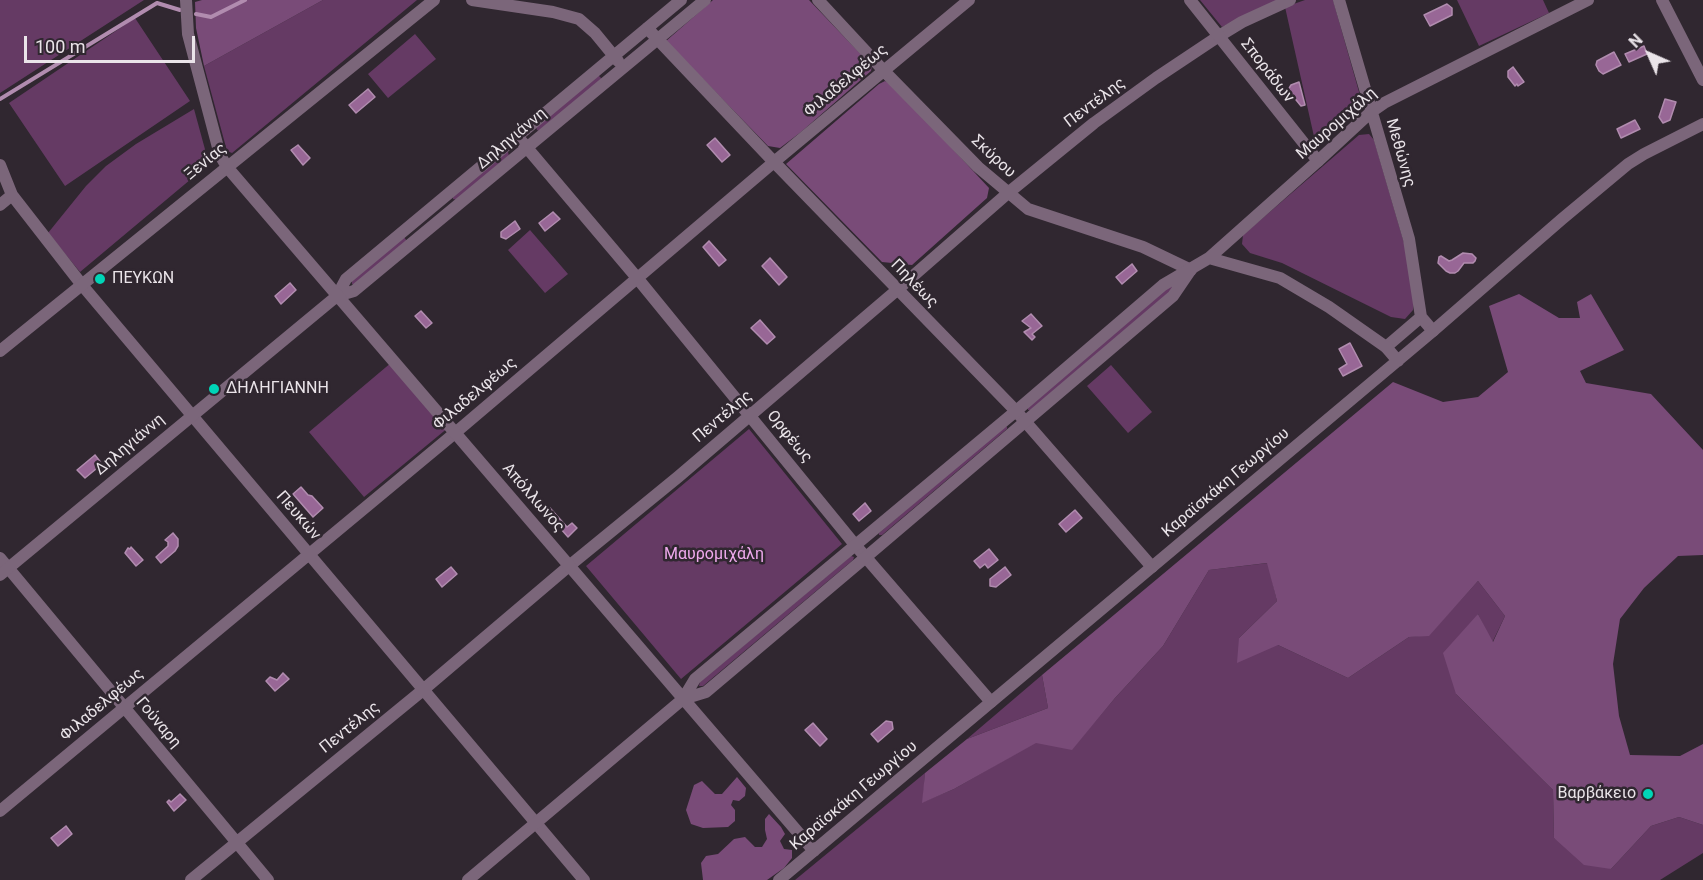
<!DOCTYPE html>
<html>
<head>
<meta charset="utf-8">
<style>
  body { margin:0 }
  #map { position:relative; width:1703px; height:880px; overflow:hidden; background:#302730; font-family:Roboto,sans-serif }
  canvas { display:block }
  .north { position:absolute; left:1619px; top:24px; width:60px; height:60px; -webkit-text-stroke:4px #302730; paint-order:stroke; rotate:315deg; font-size:16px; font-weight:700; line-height:24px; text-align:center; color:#eae4e9 }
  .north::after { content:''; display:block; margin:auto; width:21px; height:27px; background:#eae4e9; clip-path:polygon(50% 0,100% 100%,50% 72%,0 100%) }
  .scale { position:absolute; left:24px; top:36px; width:171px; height:27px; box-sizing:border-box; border:3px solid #eae4e9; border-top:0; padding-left:8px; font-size:18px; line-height:21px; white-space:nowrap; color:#eae4e9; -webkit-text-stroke:4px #302730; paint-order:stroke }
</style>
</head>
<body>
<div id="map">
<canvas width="1703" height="880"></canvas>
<div class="north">N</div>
<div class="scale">100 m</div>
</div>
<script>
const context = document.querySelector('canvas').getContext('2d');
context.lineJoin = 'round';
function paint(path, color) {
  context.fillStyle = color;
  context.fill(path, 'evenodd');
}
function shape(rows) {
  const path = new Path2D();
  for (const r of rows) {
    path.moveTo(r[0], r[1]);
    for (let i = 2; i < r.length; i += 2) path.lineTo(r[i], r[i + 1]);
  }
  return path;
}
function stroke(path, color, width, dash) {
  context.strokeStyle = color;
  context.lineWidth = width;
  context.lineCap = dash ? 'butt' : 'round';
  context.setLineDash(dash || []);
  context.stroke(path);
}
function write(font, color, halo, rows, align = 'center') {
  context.font = font + ' Roboto,sans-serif';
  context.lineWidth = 5;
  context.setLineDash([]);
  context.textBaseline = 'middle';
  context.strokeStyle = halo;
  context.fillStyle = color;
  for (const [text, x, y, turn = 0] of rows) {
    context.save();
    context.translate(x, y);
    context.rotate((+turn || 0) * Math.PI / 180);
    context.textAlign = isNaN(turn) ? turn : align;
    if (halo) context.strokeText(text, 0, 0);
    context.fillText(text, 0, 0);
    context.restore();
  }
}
paint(shape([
  [0,0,144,0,0,93],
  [323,0,417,0,232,153,227,151,204,66],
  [1200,0,1277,0,1222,27],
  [1305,0,1333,0,1363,106,1315,141,1285,7],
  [1457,0,1543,0,1549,13,1479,46],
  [135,18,190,101,65,186,9,103],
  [415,34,436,59,388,98,368,74],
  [598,75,602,79,539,131,537,130,536,127],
  [194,109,209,164,80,272,48,233,86,186,106,166,136,144],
  [1369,134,1374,140,1416,284,1413,310,1405,319,1391,317,1282,263,1250,253,1242,244,1243,235,1359,135],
  [506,152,508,152,509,156,457,200,453,199,453,196],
  [530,230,568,274,545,293,508,250],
  [403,236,407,241,356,284,352,284,352,279],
  [1179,278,1182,282,1031,410,1028,410,1028,407],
  [392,362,449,427,364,497,309,432],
  [1111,365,1152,412,1128,433,1087,386],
  [1005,426,1007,427,1007,429,882,535,879,535,879,533],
  [749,429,842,544,681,679,586,566],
  [851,556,854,557,853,560,703,686,699,686,700,682],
  [1268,563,1277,601,1239,638,1278,645,1348,678,1409,637,1429,635,1478,581,1505,616,1492,643,1478,614,1456,694,1553,790,1554,838,1611,869,1651,826,1679,817,1703,825,1703,853,1660,880,795,880,925,773,923,802,954,789,1036,742,1072,749,1115,698,1163,646,1209,570],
  [1042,675,1048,708,967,739]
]), '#653a64');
paint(shape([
  [202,0,323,0,204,66,196,28,195,2],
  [713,0,809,0,872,66,871,71,801,132,780,148,768,146,666,41],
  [885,81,893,85,989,188,987,198,912,265,882,262,786,164,879,84],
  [1519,294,1559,318,1580,318,1577,302,1591,294,1624,350,1580,371,1586,383,1651,394,1703,450,1703,555,1678,556,1644,588,1620,619,1613,664,1619,716,1630,755,1680,756,1703,744,1703,825,1679,817,1651,826,1611,869,1584,865,1554,838,1553,790,1456,694,1443,653,1478,614,1493,642,1505,616,1478,581,1429,636,1409,637,1348,678,1278,645,1237,663,1239,638,1277,601,1267,563,1209,570,1163,646,1115,698,1072,750,1036,743,954,789,922,803,925,773,967,739,1048,708,1042,675,1393,382,1443,402,1478,397,1508,372,1489,306],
  [737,777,746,788,745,796,739,801,733,800,731,805,735,810,735,821,728,827,703,828,691,824,686,810,694,785,702,781,715,794,722,794],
  [769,814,781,827,785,834,780,841,784,849,792,850,792,858,784,868,767,880,703,880,701,863,706,856,718,854,734,839,745,837,755,847,762,847,767,839,765,830,765,819]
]), '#794b78');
const water = shape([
  [1447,4,1452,8,1452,15,1430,26,1424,15,1447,4],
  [1644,46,1647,54,1629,62,1625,54,1644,46],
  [1614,52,1621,65,1603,74,1599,71,1596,65,1597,61,1614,52],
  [1513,67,1524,82,1518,86,1517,84,1515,86,1508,77,1508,71,1513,67],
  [1299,82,1305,105,1301,106,1288,90,1291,85,1299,82],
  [368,89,375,97,356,113,349,105,368,89],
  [1665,99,1676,102,1670,120,1663,123,1659,117,1665,99],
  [1635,120,1640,129,1621,138,1617,129,1635,120],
  [715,138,730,155,722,162,707,145,715,138],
  [298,145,310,158,303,165,291,150,298,145],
  [553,212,560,219,545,231,539,223,553,212],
  [515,221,520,229,506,239,501,237,501,232,515,221],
  [709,241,726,260,719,266,703,247,709,241],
  [1463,253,1472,254,1476,258,1475,261,1473,263,1464,263,1458,271,1455,273,1450,273,1446,271,1438,263,1439,257,1441,256,1449,261,1452,260,1463,253],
  [770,258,787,277,779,285,762,266,770,258],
  [1132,264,1137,271,1122,284,1116,277,1132,264],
  [290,283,296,290,281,304,275,296,290,283],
  [421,311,432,323,426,328,415,316,421,311],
  [1031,314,1042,326,1032,334,1035,337,1032,340,1024,332,1031,328,1022,321,1031,314],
  [760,320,775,337,767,344,751,328,760,320],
  [1350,343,1362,366,1343,376,1339,369,1347,364,1339,349,1350,343],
  [95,455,102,464,85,478,77,470,95,455],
  [301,487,308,495,312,496,323,508,313,517,293,494,301,487],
  [865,503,871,511,859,521,853,514,865,503],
  [550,508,567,527,572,523,577,528,568,537,546,512,550,508],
  [1075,510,1082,518,1066,532,1059,524,1075,510],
  [173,533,178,539,178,546,175,551,161,563,156,557,168,546,168,542,165,540,173,533],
  [131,547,143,560,136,566,125,553,128,548,130,549,131,547],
  [989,549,998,560,988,568,985,564,980,568,974,561,989,549],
  [451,567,457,574,442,587,436,579,451,567],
  [1005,567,1011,575,996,587,990,586,990,579,1005,567],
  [283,673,289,679,275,691,266,681,270,677,277,680,283,673],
  [886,721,892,722,893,729,878,742,871,734,886,721],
  [813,723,827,739,820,746,805,730,813,723],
  [180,794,186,800,174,811,167,802,169,800,171,802,180,794],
  [66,826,72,834,58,846,51,838,66,826]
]);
paint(water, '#986796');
stroke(water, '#b18caf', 1.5);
stroke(shape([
  [196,14,211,17,245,0],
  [0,99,157,3,180,10]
]), '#b18caf', 4);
stroke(shape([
  [472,0,553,12,579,19,595,33,618,61],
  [818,0,884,71,978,167,1028,209,1143,247,1191,270],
  [1339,0,1409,239,1421,317,1433,331],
  [1662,0,1703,80],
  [647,28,774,162,1016,411,1152,567],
  [517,136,638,279,856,546,991,702],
  [1318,161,1371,112,1384,103,1588,0],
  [0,165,12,195,82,285,584,880],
  [0,205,12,195],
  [337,296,354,291,705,0],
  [337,296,346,279,681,0],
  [1386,347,1421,317],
  [0,558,268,880],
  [0,811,455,433,774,162,969,0],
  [191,880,423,690,569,566,678,477,897,290,1008,193,1094,123,1156,78,1219,36,1242,22,1290,0]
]), '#7b667a', 12);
stroke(shape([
  [186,0,188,34,220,155,227,167,814,851],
  [1209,258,1280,278,1329,307,1386,347,1398,361],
  [0,351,434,0],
  [0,575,337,296],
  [683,699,706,692,866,557,1173,296,1190,271],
  [468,880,683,699,695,679,1016,411,1163,285,1209,258,1318,161,1190,0],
  [779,880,1433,331,1562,219,1628,164,1644,154,1703,124]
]), '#7b667a', 12);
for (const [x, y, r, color] of [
  [100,279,6,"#00d5b7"],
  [214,389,6,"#00d5b7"],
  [1648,794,6,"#00d5b7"]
]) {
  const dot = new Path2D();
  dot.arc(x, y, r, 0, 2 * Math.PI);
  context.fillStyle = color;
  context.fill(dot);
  stroke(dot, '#302730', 2);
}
write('16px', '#eae4e9', '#302730', [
  ["Σποράδων",1267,71,52],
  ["Φιλαδελφέως",846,81,-40],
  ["Πεντέλης",1095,103,-37],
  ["Μαυρομιχάλη",1337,124,-41],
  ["Δηληγιάννη",512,139,-40],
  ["Μεθώνης",1400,153,74],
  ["Σκύρου",993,157,43],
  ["Ξενίας",206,162,-39],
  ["Πηλέως",914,284,46],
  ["Φιλαδελφέως",475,394,-40],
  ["Πεντέλης",723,417,-40],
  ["Ορφέως",789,437,51],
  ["Δηληγιάννη",130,445,-40],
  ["Καραϊσκάκη Γεωργίου",1226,483,-40],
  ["Απόλλωνος",533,498,49],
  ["Πευκών",298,516,49],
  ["Φιλαδελφέως",102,705,-40],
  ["Γούναρη",158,723,50],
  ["Πεντέλης",350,728,-39],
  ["Καραϊσκάκη Γεωργίου",854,796,-40]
]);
write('16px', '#eae4e9', '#302730', [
  ["ΠΕΥΚΩΝ",112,279],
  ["ΔΗΛΗΓΙΑΝΝΗ",226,389],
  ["Βαρβάκειο",1636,794,"right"]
], 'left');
write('16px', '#efa9ed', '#302730', [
  ["Μαυρομιχάλη",714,555]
]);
</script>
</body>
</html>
